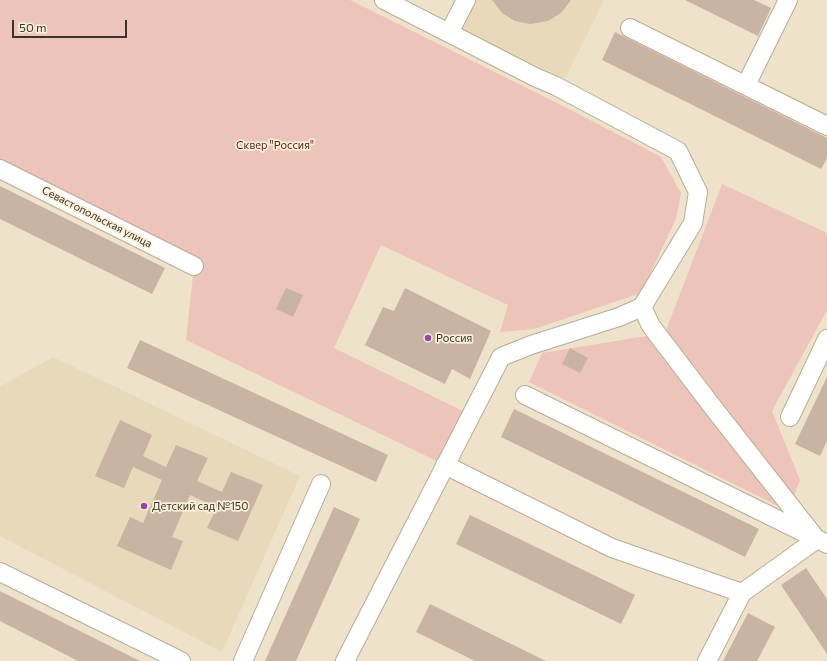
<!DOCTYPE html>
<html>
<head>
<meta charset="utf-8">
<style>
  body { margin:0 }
  #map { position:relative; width:827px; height:661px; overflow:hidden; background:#eee3ca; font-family:Commissioner,sans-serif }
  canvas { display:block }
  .scale { position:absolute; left:12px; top:20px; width:115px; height:18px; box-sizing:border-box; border:2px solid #38342a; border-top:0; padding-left:5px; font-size:12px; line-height:14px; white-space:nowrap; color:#38342a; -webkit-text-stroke:3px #fbf0d7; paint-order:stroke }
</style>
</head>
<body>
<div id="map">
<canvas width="827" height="661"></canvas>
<div class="scale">50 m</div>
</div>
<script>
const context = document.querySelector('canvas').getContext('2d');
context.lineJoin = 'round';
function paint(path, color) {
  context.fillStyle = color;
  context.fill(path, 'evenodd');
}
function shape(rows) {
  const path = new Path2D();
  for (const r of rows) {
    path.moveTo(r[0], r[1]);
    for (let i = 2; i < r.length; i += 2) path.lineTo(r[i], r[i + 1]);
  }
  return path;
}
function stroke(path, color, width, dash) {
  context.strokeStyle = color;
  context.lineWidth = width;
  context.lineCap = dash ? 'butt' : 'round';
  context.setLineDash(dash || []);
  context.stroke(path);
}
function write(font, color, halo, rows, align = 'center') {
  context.font = font + ' Commissioner,sans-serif';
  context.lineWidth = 3.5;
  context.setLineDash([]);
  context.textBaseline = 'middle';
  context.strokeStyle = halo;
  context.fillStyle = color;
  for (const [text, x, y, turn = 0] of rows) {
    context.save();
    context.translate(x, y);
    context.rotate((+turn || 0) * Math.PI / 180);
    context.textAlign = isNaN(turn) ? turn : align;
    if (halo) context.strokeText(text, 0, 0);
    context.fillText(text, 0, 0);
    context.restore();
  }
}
paint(shape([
  [459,0,604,0,565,79,447,23],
  [53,357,300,476,222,652,0,536,0,389,1,386]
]), '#e7d9b9');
paint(shape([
  [0,0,350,0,565,107,661,157,681,193,676,219,641,293,534,329,500,332,508,305,381,245,334,348,471,415,445,465,186,340,194,266,0,169],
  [722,184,825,232,827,237,827,310,772,411,800,480,788,511,529,382,542,353,665,333]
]), '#ecc4b9');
paint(shape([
  [492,0,571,0,561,13,548,21,530,24,515,21,502,13],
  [685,0,754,0,771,8,758,36],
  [615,32,827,138,827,158,821,169,602,60],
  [0,186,165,268,152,294,0,219],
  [286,288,303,295,293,317,276,309],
  [405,288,491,331,470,379,452,369,445,384,365,345,383,307,394,311],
  [140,340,388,455,376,482,127,368],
  [570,348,588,358,580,373,562,364],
  [827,377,827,441,820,456,795,444],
  [514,409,759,529,745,557,501,437],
  [120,420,152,435,143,456,166,467,176,445,208,458,197,481,222,492,231,472,263,485,238,541,207,528,217,507,190,495,172,537,183,541,171,570,117,546,130,517,143,523,162,480,133,467,124,488,95,476],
  [334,507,360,519,296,661,265,661],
  [470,515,635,595,621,624,456,544],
  [806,568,827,599,827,654,781,585],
  [0,591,140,661,78,661,0,621],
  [430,604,546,661,475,661,416,632],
  [748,613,775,627,757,661,723,661]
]), '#c9b3a2');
const minor = shape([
  [384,0,449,33],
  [630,28,827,126],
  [746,85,788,0],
  [0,169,194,266],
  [642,307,651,326,715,410,814,536],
  [525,395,817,539,827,544],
  [790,417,827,339],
  [445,465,612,548,742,593],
  [0,572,181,661],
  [243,661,321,484],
  [345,661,501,357,531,345,619,317,642,307,693,223,698,192,678,151,556,86,535,77,449,33,466,0],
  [707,661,742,593,817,539]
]);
stroke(minor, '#b7ad95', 20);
stroke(minor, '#fff', 18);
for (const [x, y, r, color] of [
  [428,338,4,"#9b44b1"],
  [144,506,4,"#9b44b1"]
]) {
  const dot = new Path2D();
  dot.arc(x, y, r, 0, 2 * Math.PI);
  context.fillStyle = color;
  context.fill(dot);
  stroke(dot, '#fbf0d7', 1.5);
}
write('11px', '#582417', '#fbf0d7', [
  ["Сквер \"Россия\"",275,145]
]);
write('11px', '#38342a', '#fbf0d7', [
  ["Севастопольская улица",97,217,27]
]);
write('11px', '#38342a', '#fbf0d7', [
  ["Россия",436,338],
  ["Детский сад №150",152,506]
], 'left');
</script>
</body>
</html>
